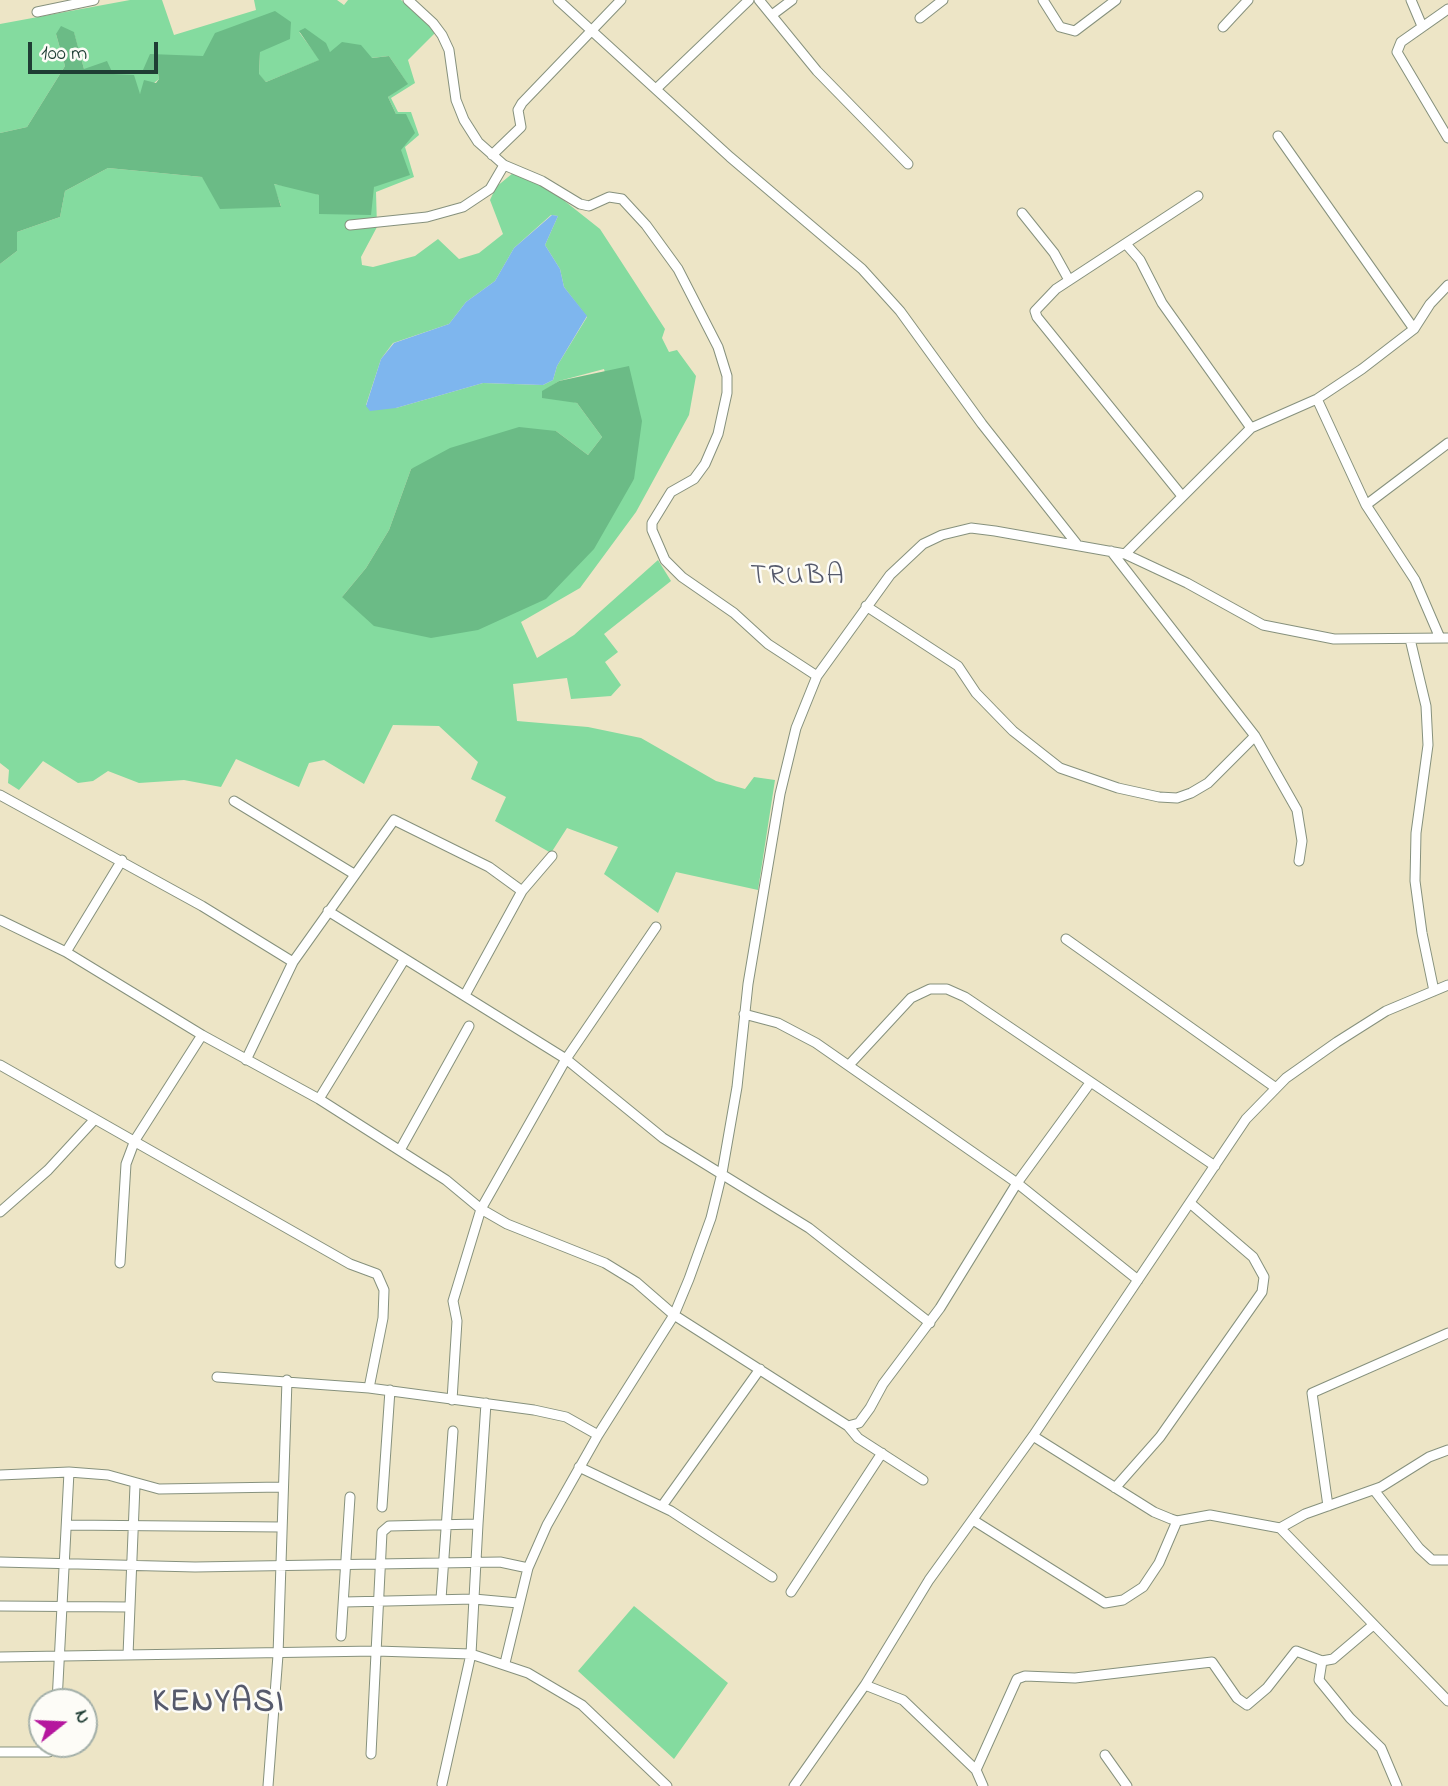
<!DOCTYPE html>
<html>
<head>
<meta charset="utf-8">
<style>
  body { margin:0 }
  #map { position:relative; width:1448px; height:1786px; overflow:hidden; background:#ede5c6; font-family:"Indie Flower",sans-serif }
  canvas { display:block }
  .north { position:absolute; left:28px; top:1688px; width:70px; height:70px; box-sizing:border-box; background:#fdfcf7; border:2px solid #a4b0a9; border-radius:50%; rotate:72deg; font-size:19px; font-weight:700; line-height:28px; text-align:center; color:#1f3d34 }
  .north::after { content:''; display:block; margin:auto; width:24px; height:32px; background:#b5179e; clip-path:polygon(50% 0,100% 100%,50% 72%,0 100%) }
  .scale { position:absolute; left:28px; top:42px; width:130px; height:32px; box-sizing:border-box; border:4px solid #1f3d34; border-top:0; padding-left:9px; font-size:21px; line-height:24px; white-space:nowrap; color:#1f3d34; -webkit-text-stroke:5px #fdfcf7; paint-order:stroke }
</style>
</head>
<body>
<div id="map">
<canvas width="1448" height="1786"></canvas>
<div class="north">N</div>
<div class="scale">100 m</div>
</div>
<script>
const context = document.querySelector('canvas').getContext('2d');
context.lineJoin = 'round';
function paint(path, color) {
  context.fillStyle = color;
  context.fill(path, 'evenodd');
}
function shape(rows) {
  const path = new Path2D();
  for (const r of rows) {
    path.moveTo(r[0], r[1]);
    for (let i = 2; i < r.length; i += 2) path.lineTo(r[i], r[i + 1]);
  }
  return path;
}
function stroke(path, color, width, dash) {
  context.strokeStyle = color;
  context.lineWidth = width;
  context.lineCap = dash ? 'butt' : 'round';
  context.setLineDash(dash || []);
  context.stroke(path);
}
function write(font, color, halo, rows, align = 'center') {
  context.font = font + ' "Indie Flower",sans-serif';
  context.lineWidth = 5;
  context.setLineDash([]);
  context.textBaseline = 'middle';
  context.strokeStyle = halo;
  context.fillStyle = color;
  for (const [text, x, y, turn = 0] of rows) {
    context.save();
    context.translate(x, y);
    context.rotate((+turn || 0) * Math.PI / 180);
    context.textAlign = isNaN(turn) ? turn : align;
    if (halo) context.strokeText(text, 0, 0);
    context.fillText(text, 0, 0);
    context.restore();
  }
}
paint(shape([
  [130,0,162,0,174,35,256,10,254,0,337,0,344,5,348,0,401,0,423,18,435,33,408,60,415,83,391,98,398,112,411,112,419,135,405,147,414,177,376,192,377,227,361,257,362,265,373,267,415,256,438,239,459,259,479,253,503,234,490,200,496,187,513,173,552,191,600,229,665,329,662,338,669,352,677,350,696,376,689,415,636,512,580,588,521,622,537,658,574,635,658,560,671,581,604,634,618,652,605,662,621,685,611,696,571,699,567,678,513,684,517,721,588,727,641,738,716,781,745,789,754,777,775,780,758,890,676,872,658,913,604,874,618,847,567,828,551,853,495,821,506,797,471,779,478,762,439,726,393,725,364,784,324,760,309,763,299,787,236,759,221,787,184,780,139,783,108,771,93,781,78,783,43,761,19,790,8,783,9,770,0,763,0,264,17,251,17,232,60,217,65,191,108,168,202,177,281,206,273,184,300,188,319,195,319,213,374,187,401,150,396,114,388,97,407,83,389,56,371,58,330,52,299,32,320,60,266,82,259,75,260,52,203,56,158,73,159,79,140,94,112,74,84,69,74,33,56,34,65,66,27,127,0,133,0,24],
  [551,215,558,216,545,245,560,269,564,287,587,317,557,366,553,380,543,385,483,383,396,408,366,405,381,359,393,343,449,324,466,302,495,281,514,248],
  [604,369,634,479,342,597,366,568,389,530,411,469,556,431,588,455,602,437,577,403,542,392,559,381],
  [634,1606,728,1683,674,1759,578,1671]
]), '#84db9f');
paint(shape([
  [275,11,291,22,290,39,260,52,259,74,266,82,319,60,299,31,305,28,326,43,330,52,342,42,361,45,372,58,389,56,408,84,388,97,396,114,406,114,415,133,401,150,410,175,374,187,371,215,319,214,319,195,274,184,281,207,220,209,202,177,108,168,65,191,60,217,17,232,17,251,0,264,0,133,27,127,65,66,56,34,61,26,74,32,84,69,107,61,113,74,134,75,140,94,144,80,156,83,159,79,158,73,143,70,150,54,203,56,215,33],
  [629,366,642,421,634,479,594,549,546,599,478,630,431,638,374,626,342,597,366,568,389,530,411,469,450,448,519,427,556,431,588,455,602,437,577,403,542,398,542,391,559,381]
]), '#6bbb86');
paint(shape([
  [552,215,558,216,545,245,560,269,564,287,587,316,557,366,553,380,543,385,483,383,396,408,370,411,366,406,381,359,394,343,449,324,466,302,495,281,514,248]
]), '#7eb6ee');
const minor = shape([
  [408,0,433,23,442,35,449,50,456,100,464,120,478,142,504,165,542,181,580,204,589,206,609,197,622,199,646,225,678,269,718,347,727,376,727,393,718,434,705,464,694,479,671,492,652,523,652,530,665,560,682,577,734,613,768,644,817,676],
  [558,0,730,157,862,269,900,311,982,424,1076,543],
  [759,0,817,71,908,164],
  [1043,0,1060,27,1075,31,1116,0],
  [1411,0,1422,26],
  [1448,9,1401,42,1397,52,1448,138],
  [37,12,94,0],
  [772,15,792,0],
  [920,18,943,0],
  [1223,27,1248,0],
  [656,89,749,0],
  [1278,136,1414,329],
  [492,155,521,127,518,110,522,103,621,0],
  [1022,213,1054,253,1069,280],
  [350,225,427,217,463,207,490,189,504,165],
  [1126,244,1140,260,1162,303,1251,428],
  [1317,399,1366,505,1415,580,1440,638],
  [1182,496,1037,317,1035,311,1056,289,1198,196],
  [1366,505,1448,443],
  [1111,551,1255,736,1297,810,1302,841,1299,861],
  [1125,554,1251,428,1317,399,1362,369,1414,329,1430,304,1448,285],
  [866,606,958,666,976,693,1013,731,1060,768,1118,788,1159,797,1177,798,1191,793,1208,783,1255,736],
  [1410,639,1426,706,1428,745,1416,833,1415,881,1422,933,1434,991],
  [0,795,202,906,293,962],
  [234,801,354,874],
  [328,911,566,1059,663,1138,809,1228,930,1323],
  [0,920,66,952,202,1035,319,1099,446,1180,481,1209,507,1224,605,1263,636,1282,674,1315,848,1426,859,1423,870,1408,883,1384,940,1308,1017,1183,1090,1083],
  [1066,939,1276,1088],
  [66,952,122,860],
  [465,995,522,891,552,856],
  [744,1014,778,1023,816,1043,1017,1183,1138,1280],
  [246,1060,293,962,394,820,489,867,522,891],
  [0,1065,350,1264,377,1274,384,1290,383,1318,369,1388],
  [849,1065,911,998,930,989,947,989,965,997,1215,1166],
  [319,1099,404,960],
  [400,1150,469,1026],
  [0,1212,48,1170,95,1119],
  [120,1263,126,1164,135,1140,202,1035],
  [217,1377,369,1388,534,1410,566,1417,598,1435],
  [452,1400,457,1321,453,1301,481,1209,566,1059,656,927],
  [848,1426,858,1438,923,1480],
  [1033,1436,1154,1512,1171,1519,1177,1521,1210,1515,1280,1528,1448,1701],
  [579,1467,671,1511,772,1577],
  [0,1475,69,1472,108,1475,159,1489,282,1487],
  [1115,1488,1160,1437,1262,1292,1264,1277,1253,1257,1190,1203],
  [1374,1490,1419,1548,1432,1560,1448,1560],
  [662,1506,760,1369],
  [1328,1506,1312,1393,1448,1333],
  [382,1507,390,1390],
  [973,1520,1105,1603,1123,1600,1143,1587,1159,1563,1177,1521],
  [478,1524,486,1403],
  [67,1525,281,1527],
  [1280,1528,1305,1514,1381,1487,1429,1457,1448,1450],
  [0,1562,195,1567,500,1562,528,1568],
  [791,1592,882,1453],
  [441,1599,453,1431],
  [344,1602,474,1599,518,1603],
  [0,1606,130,1607],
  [341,1636,350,1497],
  [128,1655,135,1485],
  [0,1657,376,1651,471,1654,528,1673,582,1705,667,1786],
  [1322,1661,1319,1680,1350,1718,1381,1748,1397,1786],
  [505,1663,528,1568,547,1525,598,1435,674,1315,689,1279,711,1218,722,1173,737,1087,748,984,780,794,796,728,817,676,890,575,923,544,942,535,971,528,995,531,1125,554,1187,583,1263,625,1334,639,1448,638],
  [865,1685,903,1700,976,1770,1017,1679,1025,1676,1075,1678,1212,1662,1237,1698,1247,1705,1267,1688,1296,1651,1322,1661,1333,1659,1372,1626],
  [57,1702,69,1472],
  [0,1752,49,1752,55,1744],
  [371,1754,382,1532,389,1526,478,1524,471,1654,442,1784],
  [1105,1755,1127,1786],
  [976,1770,983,1786],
  [268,1786,278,1655,287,1380],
  [794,1786,865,1685,929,1580,1033,1436,1246,1119,1286,1078,1337,1042,1386,1011,1448,985]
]);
stroke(minor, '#86917d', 11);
stroke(minor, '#fff', 9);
context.letterSpacing = '2px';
write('28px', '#565a6c', '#fdfcf7', [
  ["TRUBA",798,578]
]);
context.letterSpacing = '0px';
context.letterSpacing = '2px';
write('bold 32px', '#565a6c', '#fdfcf7', [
  ["KENYASI",219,1705]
]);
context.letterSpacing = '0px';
</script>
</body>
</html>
